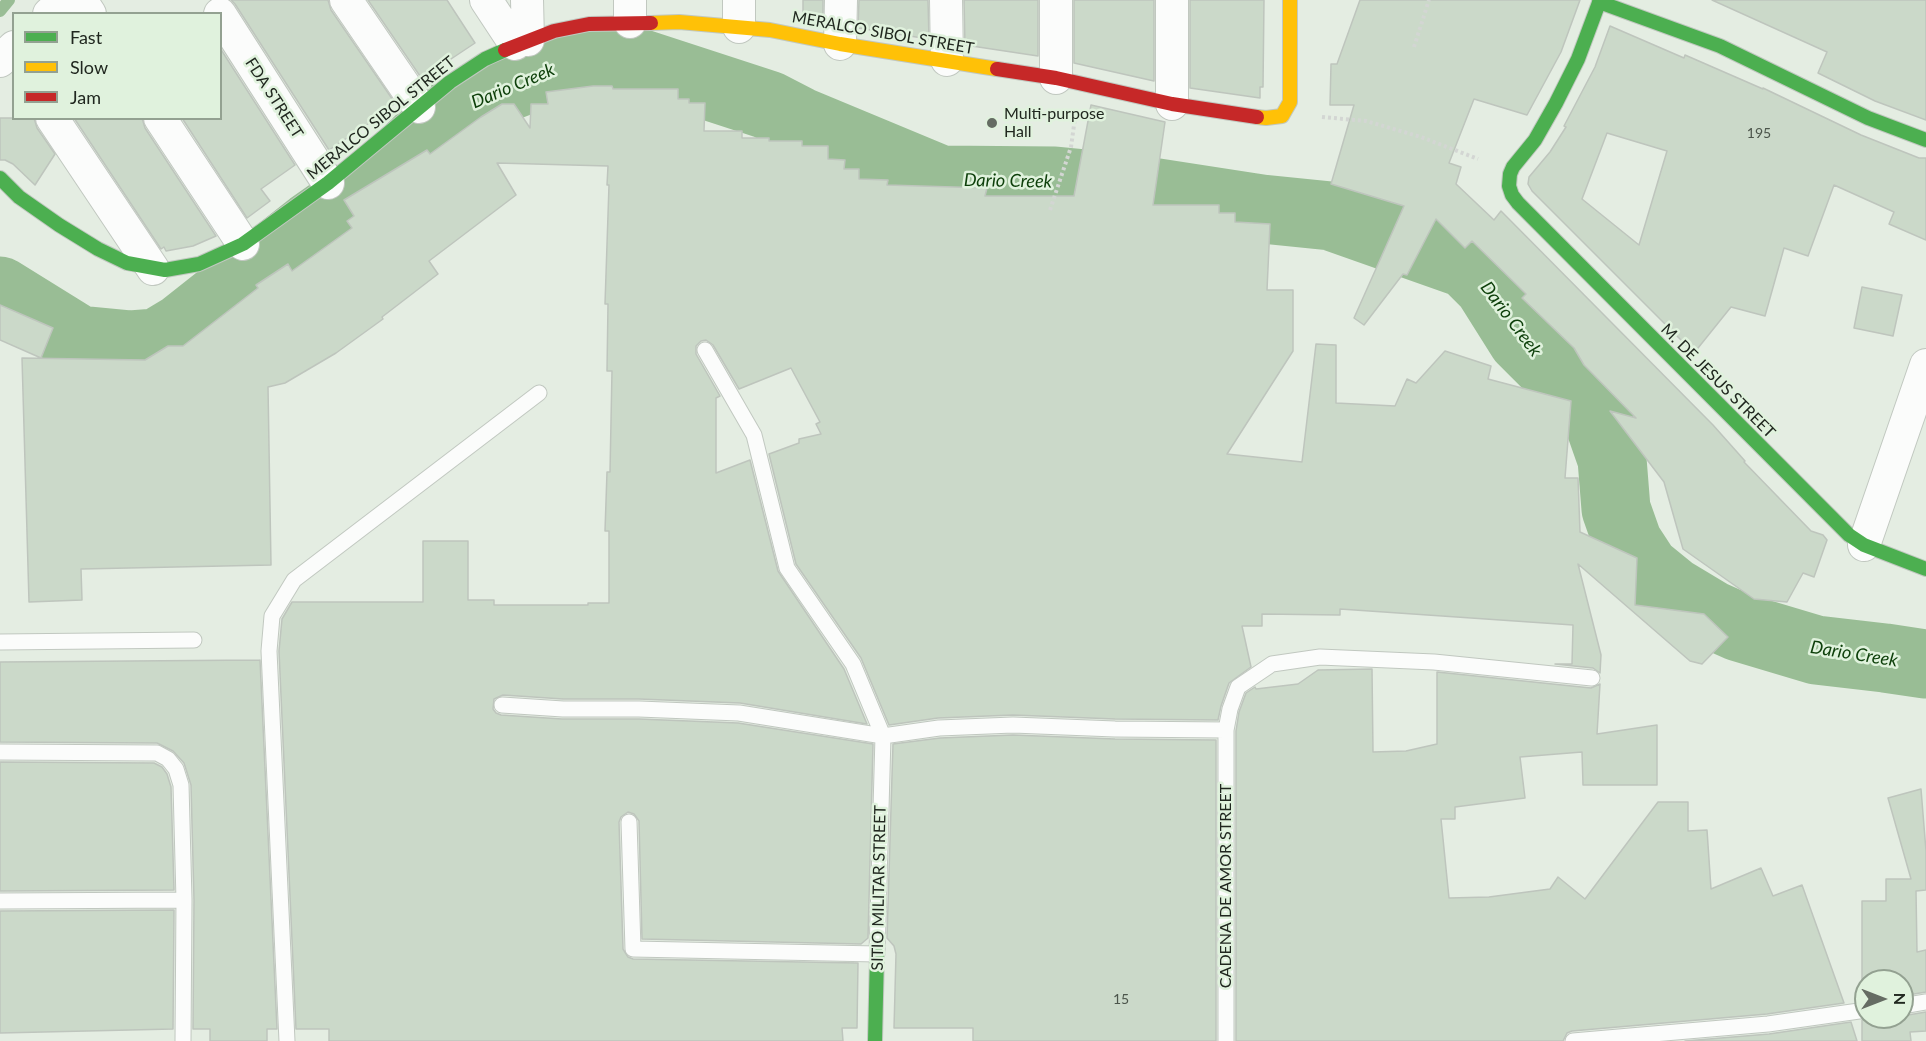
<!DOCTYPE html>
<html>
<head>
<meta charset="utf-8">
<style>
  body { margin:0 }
  #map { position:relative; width:1926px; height:1041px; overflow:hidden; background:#e4ede2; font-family:Lato,sans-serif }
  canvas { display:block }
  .legend { position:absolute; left:12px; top:12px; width:210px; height:108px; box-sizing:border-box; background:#e0f2dd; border:2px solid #93a191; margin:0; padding:8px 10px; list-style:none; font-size:18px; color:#20271f }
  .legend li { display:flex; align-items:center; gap:12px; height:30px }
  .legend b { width:30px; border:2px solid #93a191 }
  .north { position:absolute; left:1854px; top:969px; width:60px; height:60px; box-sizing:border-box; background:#e0f2dd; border:2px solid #93a191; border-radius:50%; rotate:90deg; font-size:16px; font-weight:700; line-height:24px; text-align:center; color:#20271f }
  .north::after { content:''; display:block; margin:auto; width:21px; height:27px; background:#656c63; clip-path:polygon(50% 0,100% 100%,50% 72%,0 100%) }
</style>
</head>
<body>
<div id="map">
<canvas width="1926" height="1041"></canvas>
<ul class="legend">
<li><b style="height:8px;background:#4caf50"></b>Fast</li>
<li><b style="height:8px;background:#ffc107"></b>Slow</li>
<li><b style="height:8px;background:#c62828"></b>Jam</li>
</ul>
<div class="north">N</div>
</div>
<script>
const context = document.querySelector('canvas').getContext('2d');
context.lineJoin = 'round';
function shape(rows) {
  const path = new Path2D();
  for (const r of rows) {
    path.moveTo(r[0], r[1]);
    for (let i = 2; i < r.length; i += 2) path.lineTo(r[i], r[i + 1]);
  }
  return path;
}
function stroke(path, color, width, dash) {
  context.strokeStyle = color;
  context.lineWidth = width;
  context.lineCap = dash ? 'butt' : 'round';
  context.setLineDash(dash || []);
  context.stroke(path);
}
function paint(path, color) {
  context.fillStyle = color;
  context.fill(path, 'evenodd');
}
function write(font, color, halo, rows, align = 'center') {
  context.font = font + ' Lato,sans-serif';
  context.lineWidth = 5;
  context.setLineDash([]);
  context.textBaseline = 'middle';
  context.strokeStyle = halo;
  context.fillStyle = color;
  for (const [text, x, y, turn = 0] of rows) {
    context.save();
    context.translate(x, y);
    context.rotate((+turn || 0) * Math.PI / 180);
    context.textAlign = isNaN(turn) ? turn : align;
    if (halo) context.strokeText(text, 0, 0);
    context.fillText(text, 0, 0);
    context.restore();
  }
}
stroke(shape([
  [0,11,9,0]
]), '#99bd95', 12);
stroke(shape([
  [0,291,79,340,131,345,157,343,182,328,311,226,385,174,445,115,501,89,561,66,630,60,768,105,799,121,941,180,1055,181,1126,188,1262,209,1331,216,1467,264,1488,285,1522,339,1584,401,1599,422,1612,459,1616,509,1628,543,1645,569,1672,591,1712,615,1739,627,1816,650,1885,658,1926,664]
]), '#99bd95', 69);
const building = shape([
  [231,0,328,0,331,10,395,103,377,118,329,150,235,4,231,0],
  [368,0,447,0,475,43,451,59,449,56,420,76,368,0],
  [803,0,823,0,823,21,803,17,803,0],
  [859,0,928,0,929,39,858,28,859,0],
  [964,0,1038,0,1038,56,965,45,964,0],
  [1074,0,1154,0,1154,81,1074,63,1074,0],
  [1190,0,1264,0,1263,87,1260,87,1260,98,1190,88,1190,0],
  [1360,0,1580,0,1561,52,1527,115,1474,99,1449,163,1461,167,1456,184,1494,220,1501,211,1713,425,1745,461,1744,462,1811,531,1823,535,1827,540,1814,577,1803,573,1787,602,1754,599,1683,549,1664,482,1610,411,1636,418,1584,365,1574,348,1522,298,1526,294,1472,241,1465,248,1436,219,1407,275,1403,274,1364,325,1354,318,1404,206,1331,184,1354,105,1330,105,1331,64,1337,64,1360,0],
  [1712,0,1926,0,1926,120,1875,101,1818,73,1827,52,1712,0],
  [1610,26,1684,58,1685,55,1763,89,1763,88,1861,135,1919,158,1926,158,1926,240,1889,224,1894,212,1834,185,1808,256,1784,248,1765,316,1731,307,1694,353,1532,191,1528,184,1529,177,1550,152,1566,127,1564,126,1595,67,1610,26],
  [1607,133,1667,151,1639,245,1582,199,1607,133],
  [220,48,295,165,261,189,270,201,247,218,182,118,220,118,220,48],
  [593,86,612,86,613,89,678,89,678,99,689,99,689,103,705,103,704,131,742,131,742,138,769,138,769,141,802,141,802,146,828,146,828,159,845,160,844,169,859,169,859,179,888,180,887,185,987,188,985,196,1074,196,1091,105,1165,122,1153,205,1219,205,1219,213,1235,213,1235,222,1270,224,1267,290,1293,290,1293,351,1227,454,1302,462,1316,344,1336,345,1336,403,1395,406,1407,379,1416,383,1445,351,1491,366,1488,379,1571,401,1565,478,1578,478,1580,532,1637,558,1635,605,1704,614,1728,637,1702,664,1690,661,1578,564,1601,655,1600,673,1593,668,1555,664,1572,664,1573,625,1340,609,1340,615,1262,614,1262,626,1242,626,1251,667,1229,683,1221,706,1218,720,1115,719,1013,715,938,718,889,725,861,658,796,564,769,454,799,443,799,439,821,434,816,424,820,422,791,368,739,389,713,345,706,340,701,341,696,346,696,354,720,396,716,398,716,473,750,460,778,571,844,669,867,724,740,703,639,699,563,699,503,695,494,699,493,709,496,713,501,715,562,719,639,719,738,723,873,744,868,938,861,944,642,939,639,821,634,814,628,812,621,817,619,822,623,949,628,957,633,959,858,963,857,1028,842,1028,843,1041,329,1041,329,1029,296,1029,279,651,282,619,292,602,423,602,423,541,468,541,468,600,494,600,494,605,588,605,588,603,609,603,609,531,605,531,607,472,610,472,612,371,607,371,608,304,605,304,609,185,607,185,608,166,497,163,516,195,429,261,438,274,382,317,383,319,336,353,285,383,268,387,271,565,81,569,82,600,29,602,22,358,145,360,168,346,183,346,258,288,256,285,288,264,292,271,352,228,347,221,354,216,344,200,427,150,430,154,481,117,502,104,514,104,530,128,531,104,548,104,546,92,593,86],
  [0,118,34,118,37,128,55,154,35,185,13,164,5,160,0,160,0,118],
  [74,118,142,118,145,128,216,236,193,246,166,251,164,247,161,249,74,118],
  [1862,287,1902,295,1893,336,1854,328,1862,287],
  [0,305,53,328,41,358,0,340,0,305],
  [260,660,277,1029,267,1029,267,1041,210,1041,210,1029,193,1029,194,900,191,785,184,763,173,751,157,743,0,742,0,662,260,660],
  [1372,669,1373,752,1406,751,1437,744,1437,672,1591,688,1600,684,1597,734,1657,725,1657,785,1583,785,1582,752,1520,757,1525,798,1455,807,1455,819,1441,819,1449,898,1489,897,1550,889,1558,877,1585,899,1658,802,1688,802,1688,831,1707,830,1711,889,1761,868,1773,896,1802,885,1844,1003,1767,1014,1572,1031,1567,1033,1563,1041,1236,1041,1236,731,1239,712,1246,693,1255,687,1256,689,1298,684,1318,670,1372,669],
  [1013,735,1115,739,1216,740,1216,1041,973,1041,973,1028,894,1028,896,954,894,946,887,938,893,744,940,738,1013,735],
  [0,762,154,763,162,767,167,774,171,787,174,890,0,891,0,762],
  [1921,789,1926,851,1926,890,1916,891,1917,952,1926,950,1926,992,1902,996,1902,981,1866,981,1866,1000,1862,1001,1862,901,1886,901,1886,879,1911,879,1888,798,1921,789],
  [174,910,173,1029,0,1033,0,911,174,910],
  [1926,1012,1926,1031,1910,1032,1911,1041,1862,1041,1862,1020,1873,1017,1902,1017,1902,1016,1926,1012],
  [1851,1022,1857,1041,1685,1041,1769,1034,1851,1022]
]);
paint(building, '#cbd9c9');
stroke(building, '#bec5bd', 1.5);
const lane = shape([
  [0,642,194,640],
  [502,705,563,709,639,709,739,713,883,736,939,728,1013,725,1115,729,1226,730],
  [0,752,157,753,168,759,176,769,181,785,184,900,183,1041],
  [629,822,633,949,877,954,883,736,853,664,787,568,754,435,705,350],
  [0,901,184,900],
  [1902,1006,1926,1002],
  [287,1041,269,651,272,616,294,580,539,393],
  [1226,1041,1226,730,1230,709,1238,687,1272,664,1320,657,1434,662,1592,678],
  [1573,1041,1768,1024,1866,1010]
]);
const street = shape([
  [81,0,90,14],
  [346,0,419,107],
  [486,0,515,44],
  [527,0,528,40],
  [630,0,630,22],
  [739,0,739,27],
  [946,0,947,60],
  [1056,0,1056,78],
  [1172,0,1172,104],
  [49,14,64,0],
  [220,14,328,183],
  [840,44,841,0],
  [0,61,14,47],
  [52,118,153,269],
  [160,118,243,244],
  [1864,545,1926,365]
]);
const fast = shape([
  [1600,0,1578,59,1556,103,1535,140,1513,167,1510,174,1509,186,1512,195,1518,203,1849,535,1864,545,1926,569],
  [1599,2,1720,46,1868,118,1926,140],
  [0,178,19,197,59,225,98,249,127,263,165,270,199,264,243,244,328,183,450,82,485,59,505,50],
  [875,1041,877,954]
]);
const slow = shape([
  [651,23,679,22,770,30,840,44,997,69],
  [1257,117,1266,118,1282,116,1290,102,1290,0]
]);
const jam = shape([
  [505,50,554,31,589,24,651,23],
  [997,69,1056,78,1172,104,1257,117]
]);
stroke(lane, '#c1c8c0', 17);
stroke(street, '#c1c8c0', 34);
stroke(fast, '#c1c8c0', 16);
stroke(slow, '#c1c8c0', 16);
stroke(jam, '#c1c8c0', 16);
stroke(shape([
  [1414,47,1429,0],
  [1322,117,1366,121,1421,137,1478,159],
  [1050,210,1071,147,1075,118]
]), '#d3d6d3', 4, [3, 3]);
stroke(lane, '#fbfcfb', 15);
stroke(street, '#fbfcfb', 32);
stroke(fast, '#4caf50', 14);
stroke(slow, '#ffc107', 14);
stroke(jam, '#c62828', 14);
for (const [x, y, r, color] of [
  [992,123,6,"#656c63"]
]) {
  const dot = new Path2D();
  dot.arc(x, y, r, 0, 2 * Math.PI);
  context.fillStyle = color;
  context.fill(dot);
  stroke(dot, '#e0f2dd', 2);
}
write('14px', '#4c554b', null, [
  ["195",1759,133],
  ["15",1121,999]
]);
write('16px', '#20271f', '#e0f2dd', [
  ["MERALCO SIBOL STREET",883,33,10],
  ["FDA STREET",274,98,57],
  ["MERALCO SIBOL STREET",381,118,-39],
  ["M. DE JESUS STREET",1718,381,45],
  ["CADENA DE AMOR STREET",1226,886,-90],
  ["SITIO MILITAR STREET",879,888,-89]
]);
write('16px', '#20271f', '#e0f2dd', [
  ["Multi-purpose",1004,114],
  ["Hall",1004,132]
], 'left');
write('italic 18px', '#0e400b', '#e0f2dd', [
  ["Dario Creek",513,86,-23],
  ["Dario Creek",1008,181,1],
  ["Dario Creek",1511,319,53],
  ["Dario Creek",1854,654,9]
]);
</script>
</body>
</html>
